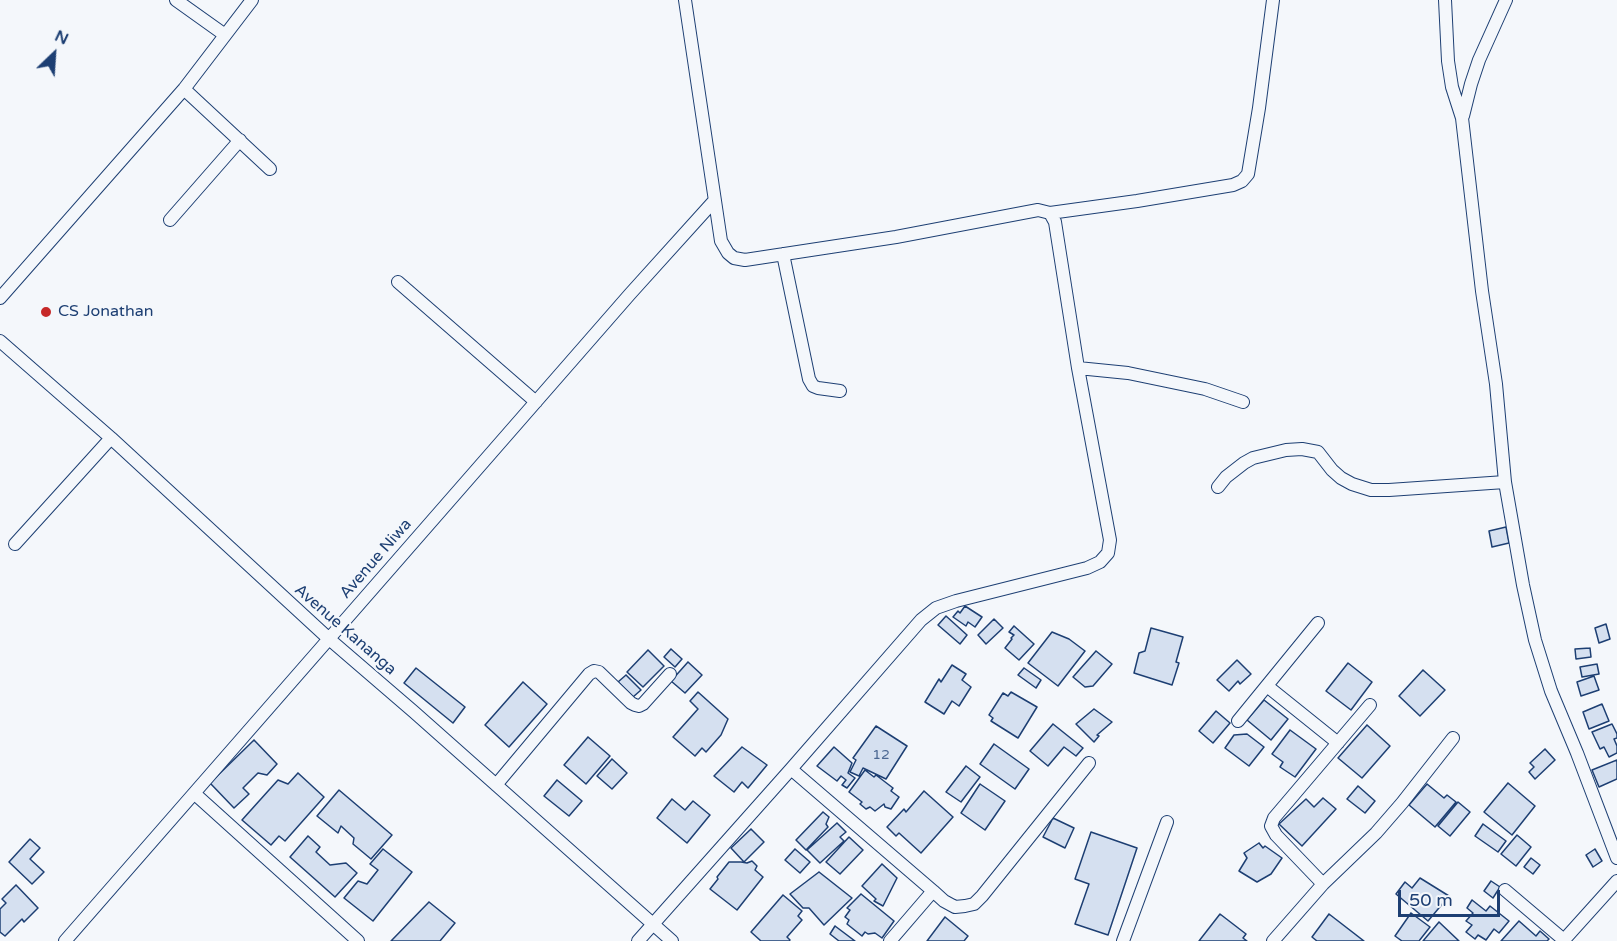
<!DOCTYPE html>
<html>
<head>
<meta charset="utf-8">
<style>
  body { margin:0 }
  #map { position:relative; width:1617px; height:941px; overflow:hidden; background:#f4f7fb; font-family:"Varela Round",sans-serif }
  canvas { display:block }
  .north { position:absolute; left:24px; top:24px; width:60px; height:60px; -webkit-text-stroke:4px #f4f7fb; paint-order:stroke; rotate:25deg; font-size:16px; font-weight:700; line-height:24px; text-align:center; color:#1d3f73 }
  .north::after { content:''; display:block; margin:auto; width:21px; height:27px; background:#1d3f73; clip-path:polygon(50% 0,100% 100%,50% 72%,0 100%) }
  .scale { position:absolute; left:1398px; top:890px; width:102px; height:27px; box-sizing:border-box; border:3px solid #1d3f73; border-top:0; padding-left:8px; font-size:18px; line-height:21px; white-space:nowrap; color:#1d3f73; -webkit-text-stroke:4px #f4f7fb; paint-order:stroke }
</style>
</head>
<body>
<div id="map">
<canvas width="1617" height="941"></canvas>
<div class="north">N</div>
<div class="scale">50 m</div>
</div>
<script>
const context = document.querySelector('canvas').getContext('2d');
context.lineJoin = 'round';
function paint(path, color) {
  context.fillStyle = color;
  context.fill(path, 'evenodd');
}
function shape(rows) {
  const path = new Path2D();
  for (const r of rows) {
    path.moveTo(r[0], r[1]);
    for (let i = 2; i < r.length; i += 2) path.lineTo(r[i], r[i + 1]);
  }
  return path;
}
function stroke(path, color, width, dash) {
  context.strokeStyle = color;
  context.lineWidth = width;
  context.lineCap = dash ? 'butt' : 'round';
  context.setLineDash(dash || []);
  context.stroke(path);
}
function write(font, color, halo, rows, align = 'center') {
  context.font = font + ' "Varela Round",sans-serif';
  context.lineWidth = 4.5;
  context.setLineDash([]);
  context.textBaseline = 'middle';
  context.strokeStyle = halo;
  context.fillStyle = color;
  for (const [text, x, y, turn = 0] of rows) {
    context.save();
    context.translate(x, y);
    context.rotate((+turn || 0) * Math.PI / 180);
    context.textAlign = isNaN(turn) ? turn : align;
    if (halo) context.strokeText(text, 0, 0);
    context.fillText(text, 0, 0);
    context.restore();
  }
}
const building = shape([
  [1506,527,1509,543,1492,547,1489,531,1506,527],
  [965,606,982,617,975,627,968,622,966,626,953,617,958,611,960,613,965,606],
  [946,616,967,635,960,644,938,625,946,616],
  [994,619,1003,628,986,644,978,635,994,619],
  [1606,624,1610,639,1599,643,1595,628,1606,624],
  [1014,626,1034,644,1019,660,1005,648,1012,639,1011,638,1014,635,1009,632,1014,626],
  [1151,628,1183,637,1176,662,1179,663,1172,685,1134,673,1139,653,1145,651,1151,628],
  [1052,632,1069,639,1085,651,1058,686,1028,663,1052,632],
  [1590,648,1591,657,1576,659,1575,649,1590,648],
  [671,649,682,659,675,667,664,657,671,649],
  [648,650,664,666,643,687,627,672,648,650],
  [1096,651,1112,664,1093,686,1085,687,1073,677,1096,651],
  [1237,660,1251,674,1240,684,1238,681,1229,691,1217,680,1237,660],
  [688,662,702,675,685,693,671,681,688,662],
  [1348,663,1372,682,1351,710,1326,691,1348,663],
  [1597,664,1599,674,1582,677,1580,667,1597,664],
  [952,665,966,674,962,680,971,687,959,706,952,701,944,714,925,702,939,679,941,682,952,665],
  [416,668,465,707,453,723,404,683,416,668],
  [1024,668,1041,680,1036,688,1018,675,1024,668],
  [1423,670,1445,690,1420,716,1399,696,1423,670],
  [626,675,641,690,633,697,618,682,626,675],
  [1594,676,1599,690,1581,696,1577,682,1594,676],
  [523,682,547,704,509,747,485,725,523,682],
  [698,692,728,719,721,735,706,752,702,748,695,756,673,737,698,709,690,701,698,692],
  [1011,692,1037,707,1018,738,991,721,993,718,989,715,1003,693,1008,696,1011,692],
  [1264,700,1288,719,1271,740,1247,720,1264,700],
  [1602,704,1609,721,1589,729,1583,712,1602,704],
  [1094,709,1112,722,1097,735,1099,736,1094,742,1076,724,1094,709],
  [1216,711,1230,723,1213,743,1199,731,1216,711],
  [1053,724,1083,748,1076,756,1064,747,1048,766,1030,751,1053,724],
  [1612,724,1617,734,1617,738,1614,739,1617,746,1617,753,1609,757,1604,747,1600,749,1592,732,1612,724],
  [1367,725,1390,746,1362,778,1338,758,1367,725],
  [876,726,907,746,886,779,863,768,859,776,850,772,856,760,853,758,876,726],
  [1290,730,1316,749,1295,777,1280,767,1283,762,1272,754,1290,730],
  [1247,734,1264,747,1249,766,1225,748,1234,735,1247,734],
  [588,737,610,756,586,784,564,765,588,737],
  [254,740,277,764,267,775,258,773,243,788,249,794,234,808,210,783,254,740],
  [994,744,1029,769,1015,789,980,764,994,744],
  [742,747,767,765,748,788,742,782,734,792,714,776,742,747],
  [834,747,852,763,848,773,855,778,847,788,842,785,846,780,841,776,837,781,817,766,834,747],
  [1545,749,1555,760,1535,779,1529,772,1534,767,1530,763,1545,749],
  [612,759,627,773,612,789,597,776,612,759],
  [1617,760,1617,779,1599,787,1592,770,1617,760],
  [966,766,980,777,961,802,946,792,966,766],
  [865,770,874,777,876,775,893,788,891,791,899,797,891,809,885,807,884,804,875,811,870,807,866,809,860,804,862,802,849,792,865,770],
  [298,773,324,797,285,841,279,836,271,845,242,820,278,780,288,784,298,773],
  [557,780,582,801,569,816,544,796,557,780],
  [1508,783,1535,806,1512,835,1484,812,1508,783],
  [980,784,1005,801,985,830,961,813,980,784],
  [1427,784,1444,798,1447,795,1456,802,1435,827,1409,805,1427,784],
  [1358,786,1375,801,1365,813,1347,799,1358,786],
  [339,790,392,835,371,859,353,844,354,838,341,826,338,833,317,816,339,790],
  [924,791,953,817,921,853,899,833,896,836,887,827,904,809,906,812,924,791],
  [1323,798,1336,809,1302,846,1279,824,1306,799,1314,807,1323,798],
  [672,799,685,810,693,801,710,815,687,843,657,818,672,799],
  [1458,802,1470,812,1450,836,1438,826,1458,802],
  [823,812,829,817,826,824,828,827,806,850,796,840,823,812],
  [1053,818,1074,828,1065,848,1043,837,1053,818],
  [837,823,846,832,840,837,844,841,820,863,807,850,837,823],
  [1483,824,1506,841,1498,852,1475,836,1483,824],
  [751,829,764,842,744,862,731,848,751,829],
  [1091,832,1137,848,1108,935,1075,924,1089,884,1075,879,1091,832],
  [1517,835,1531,847,1516,866,1501,854,1517,835],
  [308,836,320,847,316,852,330,865,346,863,357,873,335,897,290,857,308,836],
  [849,837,863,850,840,874,826,862,849,837],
  [30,839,40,848,30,859,44,872,32,884,9,862,30,839],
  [1259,843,1263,848,1265,846,1282,858,1271,874,1257,882,1239,871,1247,858,1244,853,1259,843],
  [383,849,412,872,373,921,344,898,358,881,367,884,378,870,370,864,383,849],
  [795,849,810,862,800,873,785,860,795,849],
  [1595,849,1602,861,1593,867,1586,855,1595,849],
  [1531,858,1540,865,1533,874,1524,867,1531,858],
  [752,861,757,866,755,870,763,877,737,910,710,889,718,879,717,877,729,862,741,862,747,863,752,861],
  [882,864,897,878,883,906,874,901,876,899,862,886,882,864],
  [819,872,852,898,824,925,809,908,803,908,790,894,819,872],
  [1420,878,1449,896,1428,921,1396,894,1405,882,1412,888,1420,878],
  [1491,881,1500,887,1493,898,1484,891,1491,881],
  [16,885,38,908,24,922,22,919,5,936,0,932,0,909,6,903,2,899,16,885],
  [861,894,894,921,882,938,875,933,868,934,865,932,862,936,847,924,849,920,845,917,850,910,847,908,861,894],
  [783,895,802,911,798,916,802,920,787,937,790,940,789,941,761,941,751,932,783,895],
  [1472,900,1486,911,1490,906,1509,921,1499,933,1494,929,1486,940,1478,935,1475,939,1466,932,1472,925,1466,921,1473,913,1467,908,1472,900],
  [429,902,455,923,440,941,391,941,429,902],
  [1411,913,1430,927,1419,941,1402,941,1395,936,1411,913],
  [1220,914,1246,934,1243,938,1247,941,1199,941,1220,914],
  [1329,914,1364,941,1317,941,1312,937,1329,914],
  [945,917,968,936,964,941,927,941,945,917],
  [1519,921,1536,936,1540,931,1549,939,1547,941,1501,941,1519,921],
  [1439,922,1459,941,1423,941,1439,922],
  [835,926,855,941,839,941,830,934,835,926]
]);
paint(building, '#d5e0f0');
stroke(building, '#1d3f73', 1.5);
const street = shape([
  [176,0,225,35],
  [685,0,721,241,728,253,734,258,745,260,896,237,1038,210,1050,213,1137,201,1233,185,1242,181,1248,174,1259,108,1273,0],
  [1445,0,1448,61,1452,87,1462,118,1482,291,1496,384,1505,482,1523,585,1535,640,1551,691,1577,753,1617,858],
  [184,89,270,169],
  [1463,116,1471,84,1479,60,1506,0],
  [170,220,240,140],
  [783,254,809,379,813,386,818,388,840,391],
  [398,282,536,402],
  [0,298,184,89,252,0],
  [0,341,111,438,328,638,414,712,672,941],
  [1078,368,1128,373,1205,389,1243,402],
  [1218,487,1226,477,1244,463,1253,458,1286,450,1302,449,1318,452,1332,470,1341,478,1352,484,1371,490,1389,490,1505,482],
  [15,544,111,438],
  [1267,686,1338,743],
  [1238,721,1318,623],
  [791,769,933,891,944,901,955,907,965,906,974,904,982,896,1089,763],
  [496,785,589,674,594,671,599,672,631,703,635,705,639,706,643,704,670,674],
  [195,794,358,941],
  [1323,884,1276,835,1271,826,1274,818,1370,705],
  [1505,890,1564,940],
  [65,941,630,294,714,201],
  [638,941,791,769,921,620,936,608,956,601,1087,568,1100,562,1108,553,1110,540,1078,368,1055,222,1050,213],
  [890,941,933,891],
  [1123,941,1167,822],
  [1273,941,1323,884,1376,833,1402,803,1453,738],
  [1563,941,1617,881]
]);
stroke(street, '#1d3f73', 14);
stroke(street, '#f4f7fb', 12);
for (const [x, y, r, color] of [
  [46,312,6,"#c62828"]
]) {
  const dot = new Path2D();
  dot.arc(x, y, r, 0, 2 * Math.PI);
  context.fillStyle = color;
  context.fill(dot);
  stroke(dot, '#f4f7fb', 2);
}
write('14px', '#4b6792', null, [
  ["12",881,755]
]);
write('16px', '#1d3f73', '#f4f7fb', [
  ["CS Jonathan",58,312]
], 'left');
write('16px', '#1d3f73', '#f4f7fb', [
  ["Avenue Niwa",376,559,-49],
  ["Avenue Kananga",345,630,41]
]);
</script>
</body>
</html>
